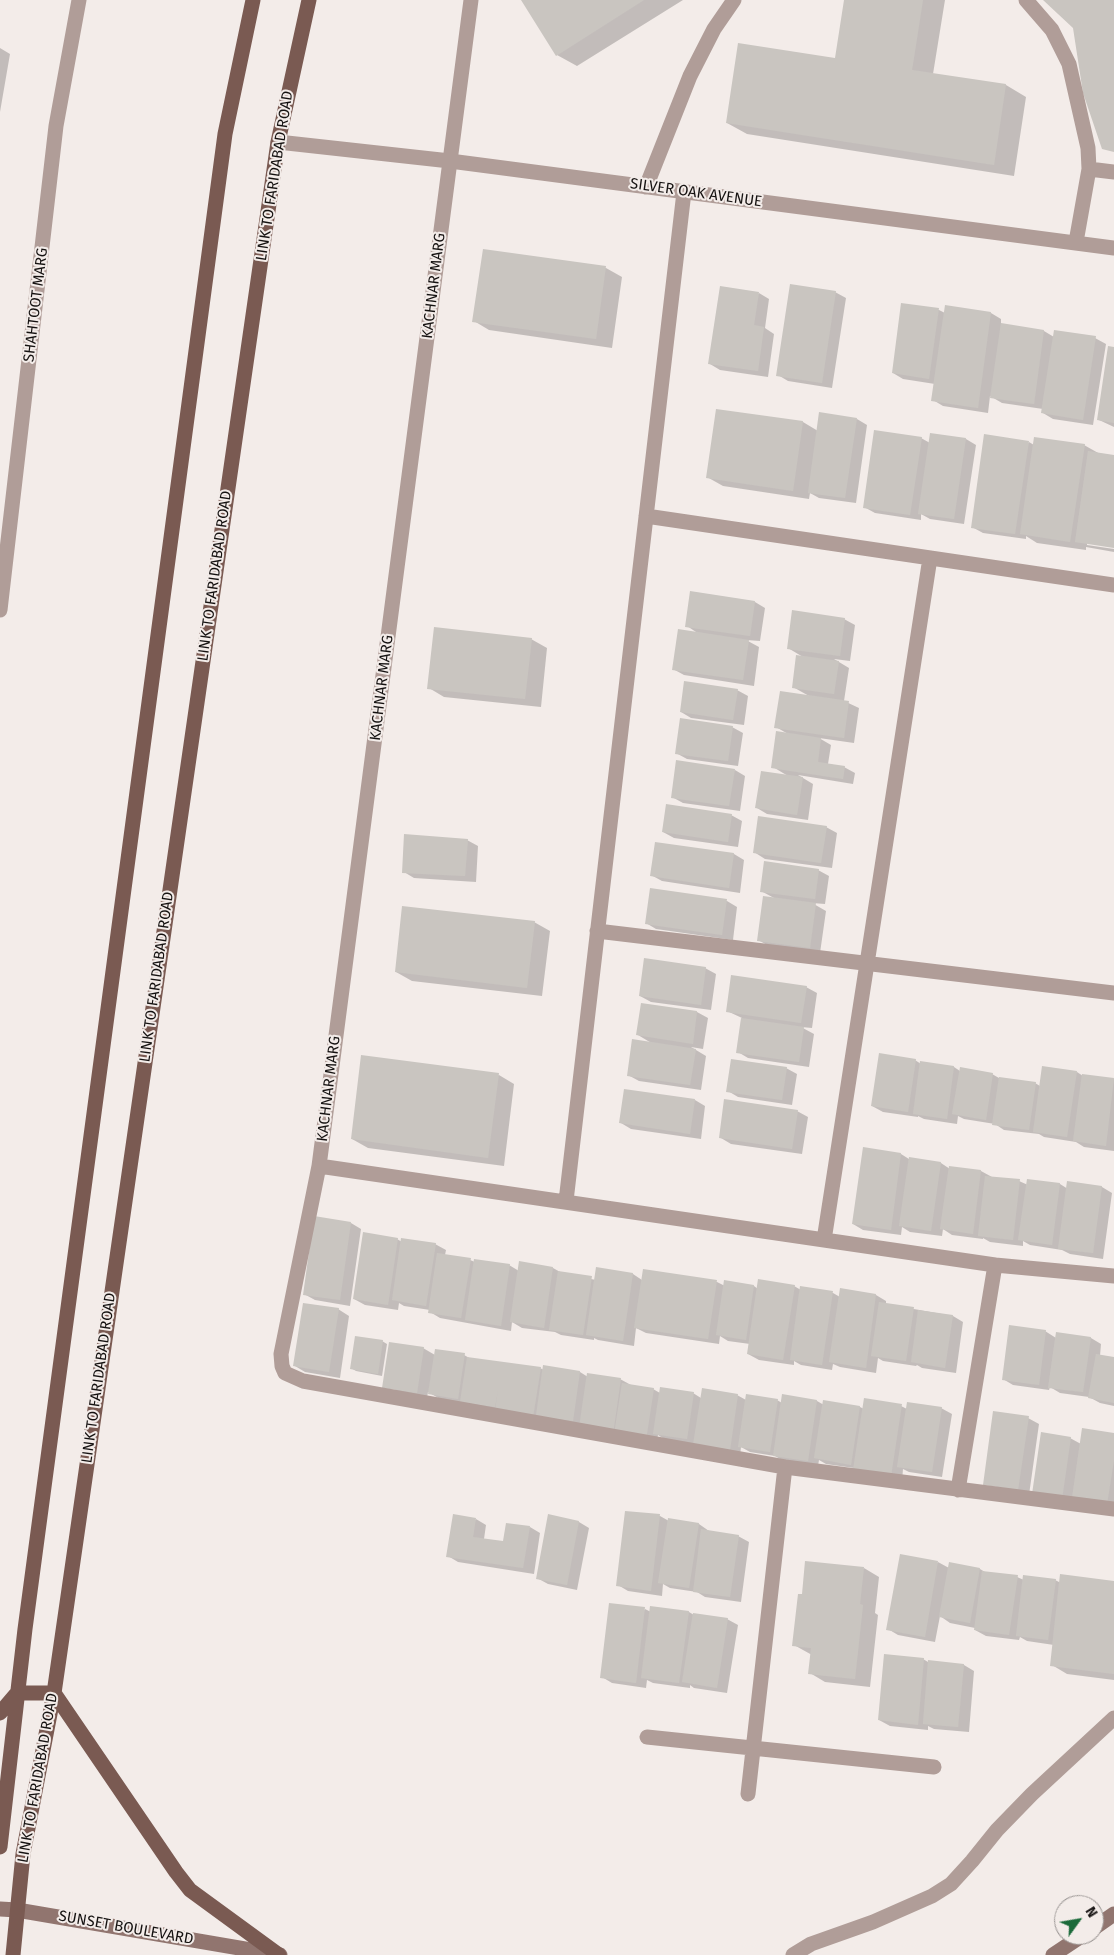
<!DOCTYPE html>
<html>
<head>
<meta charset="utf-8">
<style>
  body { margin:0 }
  #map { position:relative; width:1114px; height:1955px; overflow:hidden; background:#f3ece9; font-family:"Fira Sans",sans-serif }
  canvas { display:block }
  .north { position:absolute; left:1054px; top:1895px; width:50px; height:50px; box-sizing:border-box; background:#f3ece9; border:1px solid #9a9593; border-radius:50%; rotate:58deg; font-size:14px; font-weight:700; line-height:20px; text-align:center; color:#151211 }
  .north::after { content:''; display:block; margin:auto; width:18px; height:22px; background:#1b6a3a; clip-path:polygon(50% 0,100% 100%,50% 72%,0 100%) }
</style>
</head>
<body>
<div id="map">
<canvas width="1114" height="1955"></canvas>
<div class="north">N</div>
</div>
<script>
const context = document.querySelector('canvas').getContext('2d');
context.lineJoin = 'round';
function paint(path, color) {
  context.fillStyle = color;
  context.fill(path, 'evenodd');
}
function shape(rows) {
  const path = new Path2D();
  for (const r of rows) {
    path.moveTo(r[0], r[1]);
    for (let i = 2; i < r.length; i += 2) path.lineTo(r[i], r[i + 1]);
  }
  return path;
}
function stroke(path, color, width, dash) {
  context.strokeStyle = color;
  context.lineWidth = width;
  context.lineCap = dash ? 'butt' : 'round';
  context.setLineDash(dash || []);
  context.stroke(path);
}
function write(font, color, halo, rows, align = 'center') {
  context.font = font + ' "Fira Sans",sans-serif';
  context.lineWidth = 4;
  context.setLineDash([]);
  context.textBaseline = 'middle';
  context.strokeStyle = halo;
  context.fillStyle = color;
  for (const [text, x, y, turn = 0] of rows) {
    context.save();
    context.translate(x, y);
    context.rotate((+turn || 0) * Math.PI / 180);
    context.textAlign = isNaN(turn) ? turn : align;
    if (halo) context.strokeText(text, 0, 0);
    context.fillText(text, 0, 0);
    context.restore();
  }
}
paint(shape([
  [522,0,683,0,577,66,557,55],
  [845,0,945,0,933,74,1006,85,1026,97,1014,176,747,134,727,123,836,59],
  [0,48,10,54,0,112],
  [484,250,606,268,622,277,612,348,489,330,474,321],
  [835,292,846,298,832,388,788,381,778,375],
  [759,293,769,299,765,328,774,334,768,377,720,370,710,364],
  [902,304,939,310,945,313,946,306,991,313,1001,319,1001,325,1044,331,1054,337,1095,338,1106,344,1093,425,1053,419,1043,413,1043,409,1002,403,990,396,988,413,943,406,933,400,935,384,903,379,893,373],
  [1114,348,1114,427,1099,420],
  [717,410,803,422,818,431,857,419,867,425,856,503,819,498,810,493,809,499,723,486,707,477],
  [921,438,930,443,966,439,976,445,964,524,930,519,921,514,921,520,875,513,864,507],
  [1029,442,1034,445,1084,445,1100,454,1114,456,1114,547,1087,543,1087,545,1114,549,1114,552,1086,547,1086,550,1037,543,1026,536,1026,539,983,533,972,527],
  [755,602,765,608,760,641,746,640,759,647,754,686,684,675,673,669,699,634,687,626],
  [844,619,855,625,850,661,834,659,849,668,844,701,859,708,854,743,819,738,831,745,828,764,844,767,855,773,853,784,798,775,813,784,808,820,767,814,757,808,788,776,773,767,788,734,776,727,809,696,793,687,803,657,788,648],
  [531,639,547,648,541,707,444,697,429,688],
  [737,690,748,696,744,725,691,718,681,712],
  [732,727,743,733,738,766,687,759,676,753],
  [735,770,745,776,740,811,683,803,672,797],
  [731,815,742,821,738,847,674,838,663,832],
  [826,827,837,833,832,868,765,859,754,852],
  [467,840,478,846,476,882,414,878,404,872],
  [656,843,734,854,744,860,740,893,662,881,651,875],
  [818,870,829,876,825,904,812,903,826,911,820,953,769,946,758,940,774,898,761,891],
  [651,890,727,901,737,907,733,940,656,929,646,923],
  [534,922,550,931,542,996,412,981,396,972],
  [705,968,716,974,711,1010,651,1002,640,996],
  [806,987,817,993,812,1028,801,1027,814,1034,809,1067,748,1058,738,1052,742,1018,727,1011],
  [642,1004,697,1012,708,1018,703,1049,691,1047,706,1056,701,1090,639,1081,628,1075,653,1044,638,1035],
  [915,1060,921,1064,954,1067,960,1071,992,1074,999,1078,1035,1083,1040,1086,1077,1072,1083,1076,1114,1079,1114,1151,1084,1147,1076,1142,1044,1137,1039,1134,1004,1130,995,1124,964,1119,958,1116,957,1124,924,1119,918,1116,918,1117,883,1112,872,1106],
  [786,1068,797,1074,792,1105,738,1097,728,1091],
  [499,1075,514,1084,504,1166,368,1148,352,1139],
  [695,1100,705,1106,701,1139,631,1129,621,1123],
  [797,1111,808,1117,802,1154,731,1144,721,1138],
  [864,1149,901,1154,909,1159,941,1163,950,1169,950,1167,981,1171,992,1177,1019,1181,1028,1185,1060,1184,1068,1189,1069,1182,1102,1187,1112,1193,1103,1259,1070,1254,1062,1250,1030,1245,1023,1241,1023,1246,990,1242,983,1238,983,1239,952,1235,943,1229,942,1236,910,1232,902,1227,901,1235,863,1230,853,1224],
  [315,1218,351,1223,361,1229,350,1306,315,1300,304,1294],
  [397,1239,402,1242,435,1244,446,1250,445,1255,470,1260,475,1262,509,1265,519,1271,553,1268,562,1273,596,1280,597,1269,633,1274,642,1280,717,1282,725,1286,725,1282,754,1286,758,1289,794,1286,801,1290,801,1288,833,1293,840,1297,841,1290,876,1295,886,1301,886,1304,953,1316,963,1322,956,1373,922,1368,917,1365,916,1366,883,1361,878,1358,876,1373,840,1367,833,1364,832,1370,801,1365,794,1361,794,1365,759,1360,748,1354,750,1344,728,1341,720,1336,719,1344,646,1333,636,1328,634,1346,598,1340,594,1338,594,1340,561,1335,555,1332,522,1328,512,1322,511,1331,440,1318,430,1312,430,1310,404,1306,399,1303,398,1310,365,1305,354,1299],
  [338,1309,349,1316,340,1378,305,1372,295,1366],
  [1045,1331,1056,1338,1091,1338,1101,1344,1100,1356,1114,1359,1114,1406,1100,1403,1089,1397,1060,1393,1050,1387,1049,1390,1013,1385,1003,1379],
  [382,1341,387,1344,382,1376,356,1371,351,1368],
  [423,1348,435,1355,464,1355,473,1360,540,1368,544,1370,544,1367,580,1372,588,1377,620,1379,631,1385,653,1389,660,1393,693,1393,701,1398,737,1395,746,1400,777,1400,782,1403,783,1396,817,1401,824,1405,860,1407,864,1409,901,1406,907,1409,941,1408,952,1414,942,1477,909,1472,903,1469,902,1481,854,1468,826,1464,819,1460,818,1466,785,1462,775,1456,750,1452,741,1447,740,1456,664,1439,658,1435,656,1446,440,1399,428,1392,427,1398,394,1393],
  [1028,1418,1039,1424,1029,1495,995,1490],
  [1114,1434,1114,1509,1044,1499,1070,1438,1081,1444],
  [626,1512,660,1516,669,1521,699,1524,709,1531,738,1536,749,1542,741,1602,705,1597,697,1592,670,1588,663,1584,662,1596,628,1591,618,1585],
  [549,1516,579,1522,589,1528,577,1590,548,1584,537,1578],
  [476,1519,486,1525,484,1539,504,1543,530,1527,540,1533,534,1574,458,1562,448,1556],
  [938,1562,949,1568,980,1569,985,1572,1017,1577,1024,1580,1055,1580,1061,1583,1114,1582,1114,1680,1067,1674,1052,1665,1054,1645,1027,1641,1020,1637,1019,1640,986,1636,975,1630,975,1628,950,1623,940,1616,935,1642,898,1635,888,1629],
  [864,1568,879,1577,875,1613,878,1615,870,1687,825,1682,810,1673,812,1655,794,1645],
  [645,1609,651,1612,689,1612,694,1615,727,1619,738,1625,727,1693,694,1688,690,1685,690,1688,653,1683,647,1680,646,1688,612,1683,602,1677],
  [923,1659,928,1662,964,1665,974,1671,969,1732,934,1729,928,1726,928,1730,890,1726,879,1720]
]), '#0003');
paint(shape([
  [521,0,644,0,556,56],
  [844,0,923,0,912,70,1006,84,994,165,726,123,738,43,835,58],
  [1043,0,1114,0,1114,152,1102,149,1083,93,1073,28],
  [483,249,606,266,596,339,472,322],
  [790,284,836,291,822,383,776,376],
  [720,286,759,292,754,325,764,327,758,371,708,364],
  [901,303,939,308,929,379,892,373],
  [945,305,991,312,978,408,931,401],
  [1001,323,1044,330,1034,404,990,398],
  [1054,330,1096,336,1083,420,1041,413],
  [1108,346,1114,347,1114,423,1097,420],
  [716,409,803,421,793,491,706,478],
  [819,412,857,418,845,498,808,493],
  [874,430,922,437,910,515,863,508],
  [930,433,966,438,954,519,918,514],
  [984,434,1029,441,1015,534,971,528],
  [1034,437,1085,444,1070,542,1020,534],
  [1088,451,1114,455,1114,548,1075,542],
  [690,591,755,601,750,636,685,627],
  [792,610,845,618,840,656,787,649],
  [434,627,532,638,525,699,427,689],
  [678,629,749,640,743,680,672,670],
  [796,655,839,661,834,694,792,688],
  [684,681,738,689,733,720,680,712],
  [780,691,849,701,844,738,774,728],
  [680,718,733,726,728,761,675,754],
  [776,731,821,738,818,762,845,766,843,779,771,768],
  [676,760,735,769,729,806,671,798],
  [761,771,803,777,797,815,755,808],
  [666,804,732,814,728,842,662,832],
  [758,816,827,826,821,863,753,853],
  [404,834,468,839,465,876,402,873],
  [655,842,734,853,729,888,650,876],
  [764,861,819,869,815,899,760,892],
  [650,888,727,899,722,935,645,924],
  [763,896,816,903,810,948,757,941],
  [402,906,535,921,527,988,395,972],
  [644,958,706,967,701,1005,639,996],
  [731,975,807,986,801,1023,726,1012],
  [641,1003,697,1011,693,1044,636,1035],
  [741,1018,804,1027,799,1062,736,1053],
  [632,1039,696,1049,690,1085,627,1076],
  [879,1053,916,1059,908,1112,871,1106],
  [361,1055,499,1073,488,1158,351,1139],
  [731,1059,787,1067,782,1100,726,1092],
  [920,1061,954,1066,947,1119,913,1114],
  [1042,1066,1077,1071,1067,1137,1033,1132],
  [960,1067,993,1073,986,1120,952,1114],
  [1082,1074,1114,1078,1106,1146,1073,1141],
  [999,1077,1036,1082,1029,1130,992,1125],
  [624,1089,695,1099,690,1134,619,1123],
  [724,1099,798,1110,792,1149,719,1138],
  [863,1147,901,1153,891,1230,852,1224],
  [909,1157,941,1162,931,1231,899,1226],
  [949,1166,981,1170,973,1234,940,1229],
  [985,1176,1020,1179,1013,1240,978,1236],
  [1027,1179,1060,1183,1052,1245,1018,1240],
  [1067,1181,1102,1186,1093,1253,1058,1249],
  [314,1216,351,1222,340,1300,303,1295],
  [363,1232,398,1238,388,1305,353,1299],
  [401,1238,436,1243,426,1306,392,1300],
  [437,1253,471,1258,461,1318,428,1313],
  [474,1259,510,1264,501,1326,465,1320],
  [519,1261,553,1267,544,1328,510,1322],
  [596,1267,633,1273,623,1341,586,1335],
  [643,1269,717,1280,708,1339,634,1328],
  [558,1271,592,1276,583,1335,549,1330],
  [758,1279,795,1285,783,1360,747,1354],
  [724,1280,754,1285,746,1340,716,1335],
  [800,1286,833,1291,822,1365,790,1360],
  [840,1288,876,1294,866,1368,829,1362],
  [879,1302,914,1307,906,1361,871,1356],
  [303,1303,339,1308,329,1372,293,1366],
  [918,1310,953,1315,945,1368,911,1362],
  [1009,1325,1046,1330,1039,1385,1002,1380],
  [1056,1332,1091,1337,1083,1392,1048,1388],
  [355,1336,383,1340,378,1374,350,1369],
  [389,1342,424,1347,417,1393,382,1388],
  [435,1349,465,1353,458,1399,428,1394],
  [1096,1354,1114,1357,1114,1403,1088,1398],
  [467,1357,541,1367,533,1417,495,1411,498,1390,495,1407,460,1402],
  [543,1365,580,1371,573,1421,536,1416],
  [587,1373,621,1378,613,1434,579,1428],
  [622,1383,654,1388,646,1440,614,1435],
  [660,1387,694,1392,687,1439,653,1434],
  [702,1388,738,1394,730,1450,693,1445],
  [746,1394,778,1399,770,1452,738,1447],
  [782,1394,817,1400,808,1461,773,1456],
  [864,1398,902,1404,891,1476,853,1470],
  [823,1400,860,1406,851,1465,814,1458],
  [907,1402,942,1407,932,1472,897,1467],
  [993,1411,1029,1416,1018,1490,983,1485],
  [1082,1428,1114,1433,1114,1460,1107,1504,1072,1498],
  [1041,1432,1071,1437,1062,1499,1032,1494],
  [625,1511,660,1514,651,1591,616,1586],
  [453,1514,476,1518,473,1537,503,1541,506,1523,530,1526,523,1568,446,1557],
  [548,1514,579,1521,567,1585,536,1579],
  [668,1518,699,1523,689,1588,658,1583],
  [701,1529,739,1535,730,1597,693,1592],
  [900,1554,938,1561,925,1637,886,1630],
  [805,1561,864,1567,860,1604,863,1605,855,1679,808,1674,811,1648,792,1646,798,1594,802,1594],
  [949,1562,980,1568,970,1623,939,1617],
  [982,1571,1018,1575,1009,1635,974,1630],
  [1060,1574,1114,1581,1114,1674,1050,1666],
  [1023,1575,1056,1579,1048,1640,1016,1636],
  [609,1603,645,1607,636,1683,600,1678],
  [650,1606,689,1611,679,1683,641,1678],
  [693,1613,728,1618,717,1688,682,1682],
  [884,1654,924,1658,918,1725,878,1720],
  [928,1660,964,1664,958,1727,923,1724]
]), '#c9c5c0');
stroke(shape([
  [471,0,319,1166,281,1354,282,1366,285,1373,303,1381,785,1467,1114,1509],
  [1026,0,1052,30,1069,64,1088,148,1089,169,1076,242],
  [278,142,450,161,1114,248],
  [1089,169,1114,172],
  [646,187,690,76,714,29,734,0],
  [646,516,1114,585],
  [0,610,56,126,79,0],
  [597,931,1114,993],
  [319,1166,995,1265,1114,1276],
  [566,1201,684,192],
  [824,1240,930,558],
  [958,1490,995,1265],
  [647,1737,934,1767],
  [748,1794,785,1467],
  [793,1955,811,1944,873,1922,932,1896,951,1884,972,1861,997,1830,1032,1794,1114,1718]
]), '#b09d98', 15);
stroke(shape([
  [0,1909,17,1910,280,1955],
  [1094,1928,1114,1914],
  [1053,1955,1083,1935]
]), '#91756f', 15);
stroke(shape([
  [0,1713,17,1693,54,1693,176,1872,190,1890,279,1955],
  [0,1847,25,1629,225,134,253,0],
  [13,1955,23,1854,54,1693,278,142,309,0]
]), '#7a5a52', 15);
write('15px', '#151211', '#f3ece9', [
  ["LINK TO FARIDABAD ROAD",275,176,-81],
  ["SILVER OAK AVENUE",696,193,8],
  ["KACHNAR MARG",434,286,-83],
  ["SHAHTOOT MARG",36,305,-83],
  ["LINK TO FARIDABAD ROAD",215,576,-82],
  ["KACHNAR MARG",382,688,-83],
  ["LINK TO FARIDABAD ROAD",157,977,-82],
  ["KACHNAR MARG",329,1089,-83],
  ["LINK TO FARIDABAD ROAD",99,1378,-82],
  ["LINK TO FARIDABAD ROAD",38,1778,-80],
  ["SUNSET BOULEVARD",126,1928,10]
]);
</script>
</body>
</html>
